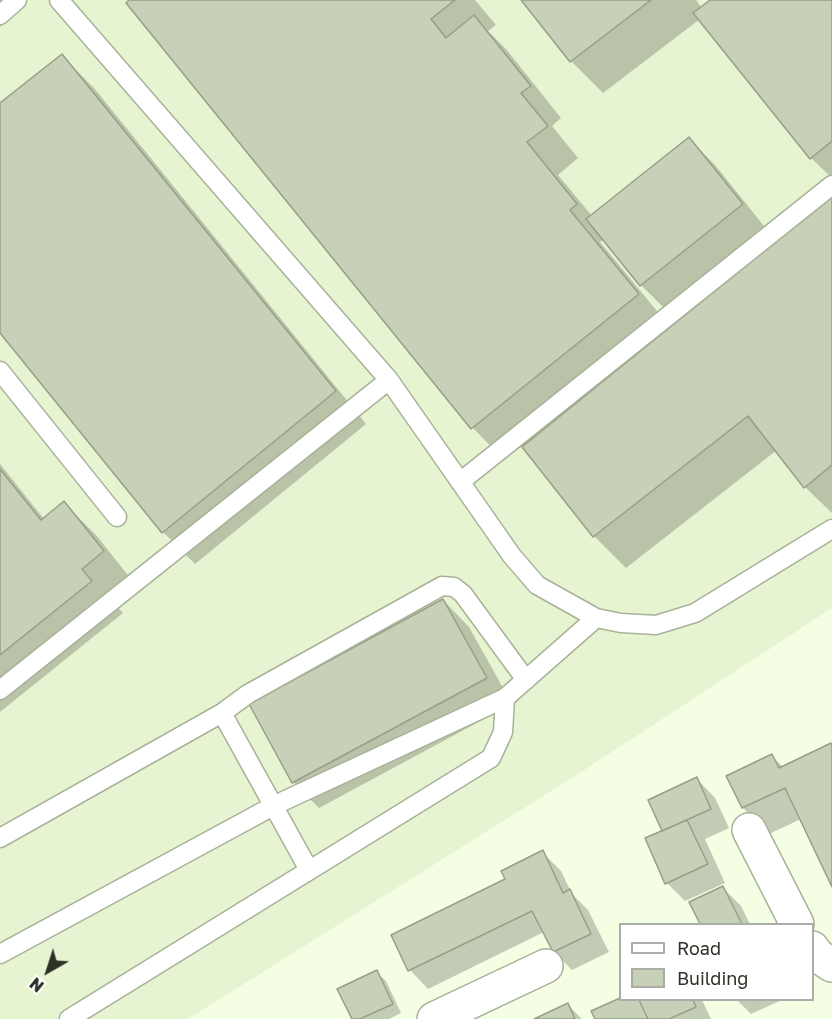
<!DOCTYPE html>
<html>
<head>
<meta charset="utf-8">
<style>
  body { margin:0 }
  #map { position:relative; width:832px; height:1019px; overflow:hidden; background:#f3fee3; font-family:"Golos Text",sans-serif }
  canvas { display:block }
  .legend { position:absolute; left:619px; top:923px; width:195px; height:78px; box-sizing:border-box; background:#fff; border:2px solid #abada9; margin:0; padding:8px 10px; list-style:none; font-size:18px; color:#2d3127 }
  .legend li { display:flex; align-items:center; gap:12px; height:30px }
  .legend b { width:30px; border:2px solid #abada9 }
  .north { position:absolute; left:18px; top:941px; width:60px; height:60px; -webkit-text-stroke:4px #fff; paint-order:stroke; rotate:219deg; font-size:16px; font-weight:700; line-height:24px; text-align:center; color:#2d3127 }
  .north::after { content:''; display:block; margin:auto; width:21px; height:27px; background:#2d3127; clip-path:polygon(50% 0,100% 100%,50% 72%,0 100%) }
</style>
</head>
<body>
<div id="map">
<canvas width="832" height="1019"></canvas>
<ul class="legend">
<li><b style="height:8px;background:#fff"></b>Road</li>
<li><b style="height:16px;background:#c6d1b7"></b>Building</li>
</ul>
<div class="north">N</div>
</div>
<script>
const context = document.querySelector('canvas').getContext('2d');
context.lineJoin = 'round';
function paint(path, color) {
  context.fillStyle = color;
  context.fill(path, 'evenodd');
}
function shape(rows) {
  const path = new Path2D();
  for (const r of rows) {
    path.moveTo(r[0], r[1]);
    for (let i = 2; i < r.length; i += 2) path.lineTo(r[i], r[i + 1]);
  }
  return path;
}
function stroke(path, color, width, dash) {
  context.strokeStyle = color;
  context.lineWidth = width;
  context.lineCap = dash ? 'butt' : 'round';
  context.setLineDash(dash || []);
  context.stroke(path);
}
paint(shape([
  [0,0,832,0,832,608,575,776,188,1019,0,1019]
]), '#e7f4d2');
paint(shape([
  [0,0,17,0,23,8,0,27],
  [132,0,475,0,496,25,488,31,506,49,561,118,552,126,578,158,558,175,592,216,689,139,715,165,768,231,667,311,641,285,604,239,600,242,671,328,832,198,832,513,805,487,777,450,626,568,594,536,522,446,504,460,473,428,128,3],
  [523,0,696,0,702,8,712,0,832,0,832,178,811,158,700,19,603,93,571,61],
  [62,56,94,88,366,424,195,564,163,532,0,331,0,105],
  [0,464,44,519,64,503,96,535,135,584,112,601,123,613,0,712],
  [443,600,469,627,512,704,319,808,293,782],
  [832,746,832,883,801,819,769,834,743,808,728,777,772,756,783,767],
  [697,779,715,798,729,828,705,839,725,883,685,901,667,883,664,832],
  [542,852,561,871,572,894,588,910,609,952,572,970,554,952,544,932,428,989,410,970,393,936,507,880],
  [723,888,741,906,750,924,702,924,691,903],
  [376,972,386,981,401,1013,389,1019,353,1019],
  [620,999,702,1000,711,1019,597,1019],
  [737,1000,782,1000,751,1014],
  [568,1005,582,1019,538,1019]
]), '#0003');
const building = shape([
  [129,0,455,0,431,19,446,38,474,15,531,86,521,93,548,126,527,142,577,204,570,210,639,294,471,429,126,3,129,0],
  [521,0,651,0,570,62,521,0],
  [710,0,832,0,832,141,810,159,693,13,710,0],
  [62,54,336,391,162,533,0,333,0,103,62,54],
  [689,137,743,204,640,286,586,219,689,137],
  [832,196,832,465,804,488,748,416,593,537,522,447,832,196],
  [0,469,41,520,64,501,104,551,82,569,92,581,0,655,0,469],
  [443,599,487,678,292,783,249,704,443,599],
  [831,743,832,746,832,887,785,788,742,808,726,776,772,754,779,768,831,743],
  [697,777,711,809,662,831,648,800,697,777],
  [687,820,708,864,665,884,645,838,687,820],
  [543,850,563,893,570,889,591,934,553,952,532,911,408,971,391,935,505,879,501,871,543,850],
  [723,886,742,924,700,924,689,902,723,886],
  [377,970,393,1004,360,1019,352,1019,337,989,377,970],
  [620,998,639,1000,648,1019,595,1019,591,1011,620,998],
  [639,1000,693,1000,696,1007,669,1019,648,1019,639,1000],
  [568,1003,575,1019,534,1019,568,1003]
]);
paint(building, '#c6d1b7');
stroke(building, '#97a087', 1.5);
const lane = shape([
  [59,0,389,380,512,556,537,585,596,618,621,623,656,625,695,613,832,529],
  [0,15,17,0],
  [0,371,117,517],
  [460,482,832,185],
  [0,690,389,380],
  [222,713,248,694,442,586,454,587,463,594,526,680],
  [0,838,222,713,309,870],
  [0,954,275,805,505,698],
  [69,1019,491,758,503,732,505,698,596,618]
]);
const street = shape([
  [749,830,797,924],
  [812,948,818,956,832,965],
  [434,1019,546,966]
]);
stroke(lane, '#a8b299', 21);
stroke(street, '#a8b299', 36);
stroke(lane, '#fff', 18);
stroke(street, '#fff', 33);
</script>
</body>
</html>
